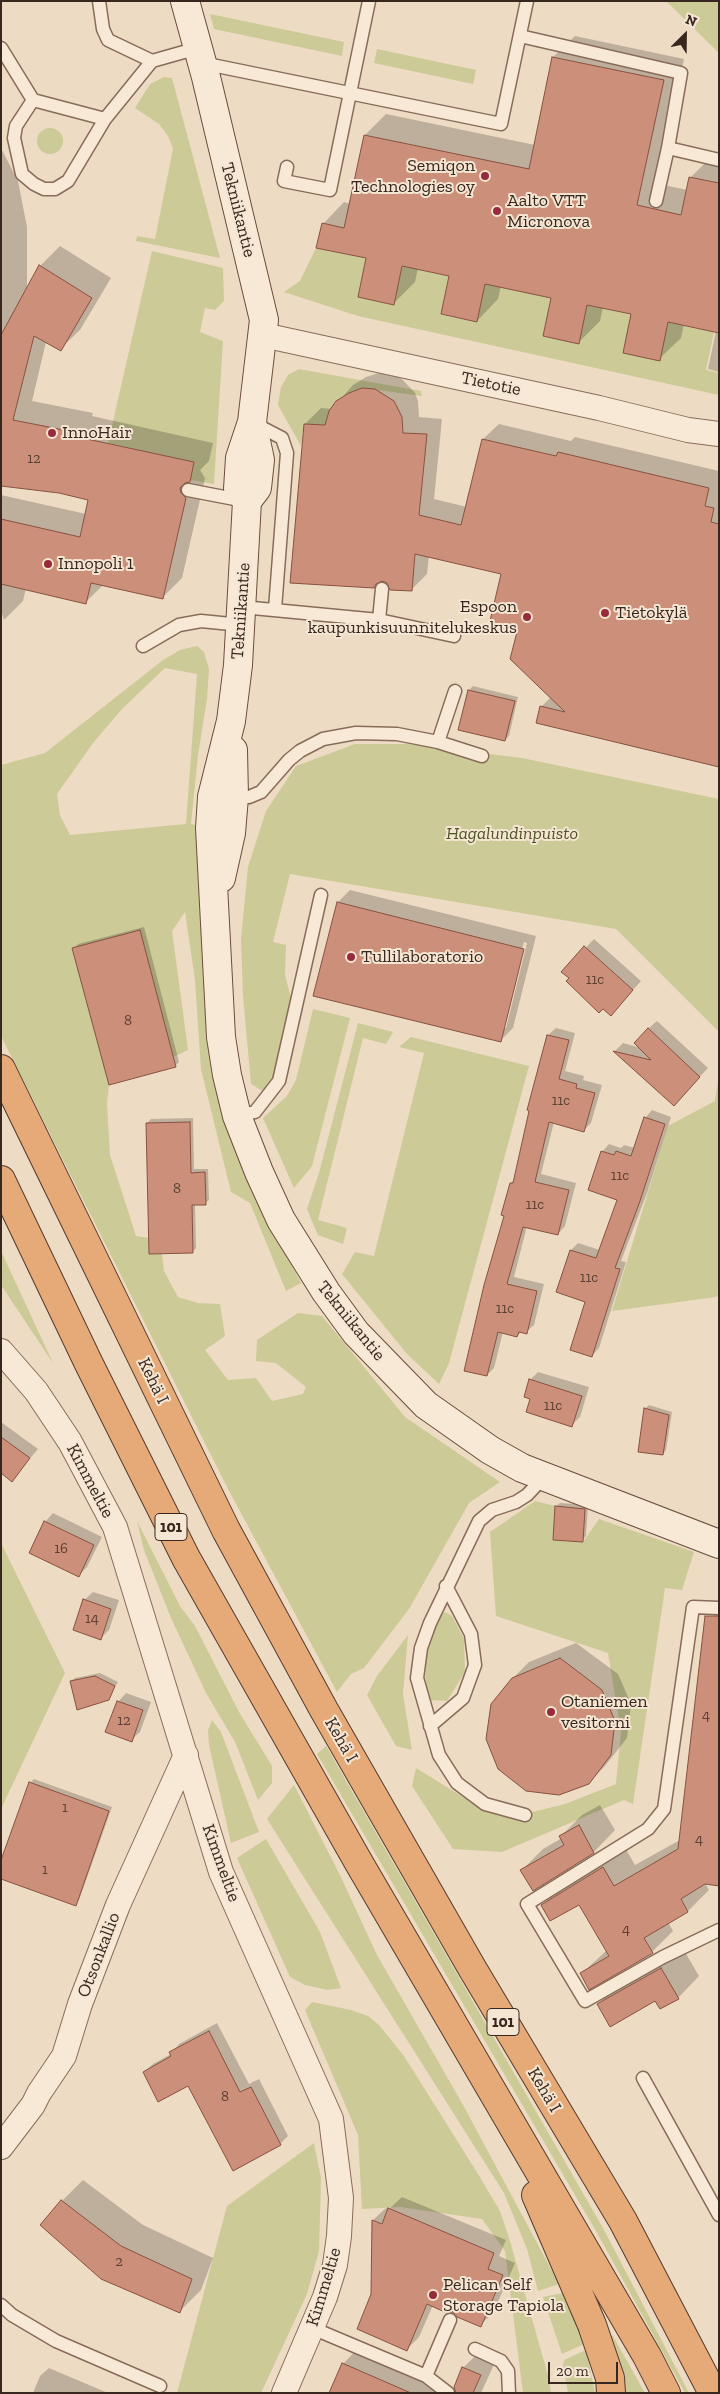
<!DOCTYPE html>
<html>
<head>
<meta charset="utf-8">
<style>
  body { margin:0 }
  #map { position:relative; width:720px; height:2394px; overflow:hidden; background:#eedbc3; font-family:"Zilla Slab",serif }
  canvas { display:block }
  .frame { position:absolute; inset:0; border:2px solid #38271e; pointer-events:none }
  .north { position:absolute; left:660px; top:10px; width:50px; height:50px; -webkit-text-stroke:4px #f5e6d3; paint-order:stroke; rotate:23deg; font-size:14px; font-weight:700; line-height:20px; text-align:center; color:#38271e }
  .north::after { content:''; display:block; margin:auto; width:18px; height:22px; background:#38271e; clip-path:polygon(50% 0,100% 100%,50% 72%,0 100%) }
  .scale { position:absolute; left:548px; top:2362px; width:70px; height:22px; box-sizing:border-box; border:2px solid #38271e; border-top:0; padding-left:6px; font-size:15px; line-height:18px; white-space:nowrap; color:#38271e; -webkit-text-stroke:4px #f5e6d3; paint-order:stroke }
</style>
</head>
<body>
<div id="map">
<canvas width="720" height="2394"></canvas>
<div class="frame"></div>
<div class="north">N</div>
<div class="scale">20 m</div>
</div>
<script>
const context = document.querySelector('canvas').getContext('2d');
context.lineJoin = 'round';
function paint(path, color) {
  context.fillStyle = color;
  context.fill(path, 'evenodd');
}
function shape(rows) {
  const path = new Path2D();
  for (const r of rows) {
    if (r.length === 3) {
      path.moveTo(r[0] + r[2], r[1]);
      path.arc(r[0], r[1], r[2], 0, 2 * Math.PI);
      continue;
    }
    path.moveTo(r[0], r[1]);
    for (let i = 2; i < r.length; i += 2) path.lineTo(r[i], r[i + 1]);
  }
  return path;
}
function stroke(path, color, width, dash) {
  context.strokeStyle = color;
  context.lineWidth = width;
  context.lineCap = dash ? 'butt' : 'round';
  context.setLineDash(dash || []);
  context.stroke(path);
}
function write(font, color, halo, rows, align = 'center') {
  context.font = font + ' "Zilla Slab",serif';
  context.lineWidth = 4;
  context.setLineDash([]);
  context.textBaseline = 'middle';
  context.strokeStyle = halo;
  context.fillStyle = color;
  for (const [text, x, y, turn = 0] of rows) {
    context.save();
    context.translate(x, y);
    context.rotate((+turn || 0) * Math.PI / 180);
    context.textAlign = isNaN(turn) ? turn : align;
    if (halo) context.strokeText(text, 0, 0);
    context.fillText(text, 0, 0);
    context.restore();
  }
}
paint(shape([
  [666,1,719,1,719,53],
  [210,14,344,42,342,56,214,29],
  [377,49,476,70,473,84,374,63],
  [164,77,172,78,220,258,136,241,137,236,155,239,173,149,168,136,159,124,135,108,150,84],
  [50,141,13],
  [316,248,366,258,358,297,394,305,402,266,449,276,441,315,477,322,485,284,551,298,543,336,579,343,587,305,714,332,706,370,719,373,719,395,358,316,284,292,300,281],
  [152,251,223,268,224,301,215,310,205,308,200,332,223,341,214,484,190,480,194,462,108,443],
  [299,369,421,391,422,396,362,388,349,393,336,401,329,411,325,425,304,424,301,446,278,405,281,387,288,375],
  [197,646,204,652,209,669,207,699,198,755,191,824,199,826,199,888,205,968,267,1218,301,1283,286,1291,250,1203,231,1192,201,1069,195,980,185,912,172,931,188,1050,173,1057,140,930,73,948,109,1085,107,1103,110,1155,136,1236,149,1238,149,1254,162,1254,164,1271,178,1297,198,1303,220,1304,225,1336,205,1350,228,1380,256,1378,272,1401,303,1394,306,1387,276,1363,256,1361,257,1340,298,1313,322,1316,405,1417,500,1482,469,1503,409,1609,364,1668,351,1674,337,1692,227,1487,1,1036,1,765,45,753,163,660,180,650],
  [165,668,197,674,186,824,70,835,60,815,57,794,93,743,122,709],
  [355,744,407,744,522,758,719,799,719,1032,616,929,290,874,273,942,286,945,285,975,291,998,274,1081,265,1090,261,1090,251,1084,243,996,241,939,248,867,266,811,296,766],
  [313,1009,350,1018,312,1166,294,1188,263,1118,287,1096,296,1080],
  [358,1023,393,1032,386,1044,363,1038,318,1220,347,1228,343,1244,318,1235,307,1209,319,1173],
  [411,1037,529,1066,449,1363,439,1384,407,1354,342,1274,355,1252,374,1256,424,1053,399,1047],
  [719,1075,719,1294,716,1297,612,1311,668,1126,715,1101],
  [1,1251,53,1363,1,1285],
  [535,1501,555,1506,553,1540,583,1542,599,1519,694,1552,682,1590,665,1588,633,1804,624,1800,502,1852,453,1849,412,1786,416,1768,471,1802,508,1818,565,1804,616,1784,621,1732,608,1653,496,1616,490,1532],
  [137,1521,180,1606,195,1626,239,1712,272,1766,272,1783,258,1800,235,1742,206,1693,171,1618,144,1550],
  [1,1543,65,1673,1,1809],
  [445,1612,452,1616,464,1639,465,1672,447,1701,430,1700,425,1687,426,1659,436,1619],
  [408,1635,403,1694,412,1750,396,1746,367,1695,377,1676],
  [212,1720,221,1732,259,1832,231,1843,209,1745,208,1730],
  [326,1746,603,2228,689,2393,685,2393,596,2231,317,1754],
  [294,1785,340,1875,377,1955,462,2103,559,2284,538,2291,527,2249,504,2193,267,1819],
  [266,1839,320,1932,341,1988,328,1990,305,1985,290,1977,237,1858],
  [312,2002,351,2010,368,2016,379,2025,404,2056,478,2174,500,2211,510,2241,549,2379,551,2393,523,2393,505,2251,482,2219,400,2207,362,2209,358,2135,305,2010],
  [314,2143,321,2178,319,2251,307,2294,261,2393,177,2393,227,2206],
  [563,2293,584,2344,562,2354,543,2297],
  [610,2335,613,2336,645,2393,622,2393],
  [586,2350,595,2393,568,2393,563,2365,564,2360]
]), '#ccca97');
paint(shape([
  [575,36,684,59,658,184,688,190,690,178,712,156,719,158,719,372,708,369,716,331,684,324,681,338,659,359,633,313,603,307,600,321,579,342,552,297,501,286,498,299,477,321,451,275,418,268,415,282,394,303,368,257,323,224,344,202,351,204,365,135,386,114,535,145,553,57],
  [1,148,18,181,27,227,27,291,40,266,60,246,111,278,80,330,60,349,46,342,32,401,93,413,92,416,213,443,209,461,200,470,205,478,182,578,162,598,103,585,86,602,26,588,23,601,4,620,1,610,1,495,86,514,90,499,60,492,1,485],
  [379,373,391,374,402,379,415,393,418,401,419,417,442,419,434,499,467,507,483,439,499,424,571,441,575,437,719,471,719,766,541,707,551,697,518,631,503,573,429,556,427,574,411,590,380,581,373,587,305,424,321,408,332,409,353,385,366,377],
  [473,686,518,697,509,736,505,740,469,690],
  [350,890,536,936,513,1028,500,1041,315,995,338,902],
  [524,942,527,943,506,1028,503,1028],
  [144,927,179,1062,175,1066,74,948,78,944],
  [594,939,641,981,619,1006,570,978,563,972],
  [657,1021,708,1068,674,1104,615,1051,623,1043,641,1048,648,1029],
  [556,1028,575,1033,565,1071,584,1076,583,1080,602,1085,591,1123,584,1130,554,1122,541,1174,576,1183,565,1226,558,1234,527,1226,514,1277,544,1284,534,1325,526,1332,522,1331,517,1336,503,1332,494,1368,487,1375,511,1183,515,1179,548,1035],
  [652,1110,671,1117,647,1193,621,1261,626,1262,599,1348,592,1356,587,1301,571,1250,578,1243,600,1250,619,1199,602,1152,609,1144,621,1148,624,1145,635,1148,645,1118],
  [193,1118,194,1169,208,1169,209,1200,205,1203,195,1204,196,1248,192,1252,147,1123,151,1119],
  [538,1372,589,1387,580,1417,572,1425,532,1398,530,1380],
  [649,1405,672,1412,666,1450,663,1454,645,1409],
  [1,1422,38,1449,12,1480,1,1472],
  [560,1503,588,1505,586,1536,582,1540,556,1506],
  [53,1513,102,1537,87,1567,79,1575,45,1522],
  [93,1592,119,1600,109,1630,101,1638,84,1600],
  [719,1610,719,1885,705,1883,709,1890,688,1911,668,1922,673,1931,652,1952,581,1974,607,1950,580,1903,542,1905,564,1884,624,1846,635,1865,680,1840,705,1623],
  [576,1643,618,1674,631,1704,627,1738,605,1766,588,1783,513,1678,529,1662],
  [100,1673,118,1682,108,1699,71,1681,75,1678],
  [126,1693,151,1702,140,1732,131,1740,118,1702],
  [34,1779,112,1807,79,1900,75,1904,30,1783],
  [600,1805,615,1830,594,1852,533,1889,522,1870,543,1849,562,1838,561,1836,582,1815],
  [682,1947,699,1976,678,1998,598,2004,620,1983],
  [217,2023,249,2084,259,2079,288,2136,280,2144,188,2084,144,2072,153,2064,171,2054,179,2044],
  [83,2180,143,2225,213,2258,201,2290,180,2311,62,2201],
  [402,2197,506,2240,499,2256,515,2263,493,2313,480,2325,453,2311,433,2305,419,2337,407,2349,372,2294,373,2220,386,2208,389,2209],
  [358,2348,456,2390,463,2368,479,2352,496,2360,481,2393,331,2393,343,2364],
  [49,2368,108,2393,33,2393,40,2376]
]), '#0003');
const building = shape([
  [552,57,664,80,637,205,681,215,689,177,719,183,719,333,668,322,660,361,623,353,631,314,587,305,579,344,543,336,551,298,485,284,477,322,441,314,449,276,402,266,394,305,358,297,366,258,316,248,322,223,344,228,364,135,529,169,552,57],
  [39,265,92,298,61,351,34,336,13,420,74,432,73,436,194,462,190,482,185,483,180,488,181,493,186,498,163,599,91,583,86,604,1,584,1,519,80,537,88,500,59,493,1,486,1,335,39,265],
  [362,388,375,389,394,401,402,417,403,433,427,434,419,515,461,525,482,439,556,456,558,452,709,488,705,506,714,508,711,522,719,524,719,767,536,723,540,706,565,712,510,659,517,632,489,625,501,574,415,554,412,591,390,590,387,583,382,581,376,584,374,588,290,583,304,424,325,425,329,411,336,401,349,393,362,388],
  [468,690,515,701,505,741,458,730,468,690],
  [337,902,524,949,501,1042,313,996,337,902],
  [140,930,176,1067,109,1085,72,948,140,930],
  [584,946,633,990,611,1016,603,1009,599,1013,566,981,569,978,561,972,584,946],
  [648,1028,700,1077,674,1106,613,1051,651,1060,634,1043,648,1028],
  [547,1035,569,1040,559,1079,577,1084,576,1088,595,1093,584,1132,549,1122,535,1182,569,1190,558,1235,523,1227,507,1284,537,1291,527,1334,519,1332,517,1337,498,1332,487,1376,464,1371,484,1285,504,1216,501,1215,510,1183,513,1183,529,1111,527,1110,547,1035],
  [644,1117,665,1124,640,1201,615,1268,620,1269,592,1357,570,1350,585,1302,556,1292,570,1250,596,1258,617,1200,588,1190,601,1151,614,1155,616,1151,631,1156,644,1117],
  [190,1122,191,1173,205,1172,206,1205,192,1205,193,1253,149,1254,146,1123,190,1122],
  [529,1379,582,1396,572,1427,526,1412,530,1399,524,1397,529,1379],
  [644,1408,669,1415,663,1455,638,1452,644,1408],
  [1,1437,30,1458,12,1482,1,1473,1,1437],
  [555,1506,585,1509,583,1542,553,1540,555,1506],
  [44,1521,94,1545,79,1577,29,1553,44,1521],
  [83,1599,111,1609,101,1640,73,1630,83,1599],
  [705,1616,719,1616,719,1886,705,1884,681,1899,688,1912,644,1938,653,1953,589,1990,580,1973,609,1956,579,1905,550,1921,541,1905,603,1867,614,1886,678,1849,705,1616],
  [560,1658,602,1690,615,1721,611,1755,589,1784,559,1795,526,1791,498,1769,486,1739,491,1704,512,1678,560,1658],
  [95,1676,115,1686,109,1700,77,1710,70,1681,95,1676],
  [117,1701,143,1710,132,1742,105,1732,117,1701],
  [29,1782,109,1811,76,1906,1,1879,1,1860,29,1782],
  [579,1825,594,1853,533,1891,520,1870,564,1845,559,1836,579,1825],
  [661,1968,679,1999,660,2009,655,2001,610,2027,597,2004,661,1968],
  [209,2031,240,2092,251,2087,281,2145,233,2171,188,2086,158,2102,143,2072,171,2056,169,2052,209,2031],
  [61,2200,121,2246,192,2279,180,2313,101,2279,40,2225,61,2200],
  [388,2208,494,2253,488,2269,503,2275,481,2327,457,2317,453,2312,447,2313,427,2304,407,2351,357,2329,371,2294,372,2220,382,2224,388,2208],
  [342,2363,411,2393,329,2393,342,2363],
  [462,2367,481,2375,473,2393,456,2393,454,2387,462,2367]
]);
paint(building, '#cc8f79');
stroke(building, '#875140', 1);
const service = shape([
  [99,1,103,29,108,40,152,61],
  [520,36,681,73,668,148,719,160],
  [1,48,33,100,105,119,152,61,198,48],
  [202,63,501,124,527,1],
  [33,100,16,126,14,138,22,174,34,184,44,189,55,189,68,181,105,119],
  [287,167,284,181,330,190,369,1],
  [656,201,668,148],
  [253,423,282,438,287,453,275,609],
  [188,490,245,501],
  [242,607,379,620,454,636],
  [379,620,382,589],
  [143,646,179,625,201,621,241,625],
  [438,742,455,691],
  [232,797,249,797,261,792,289,760,300,751,323,739,356,733,397,734,438,742,482,756],
  [237,1116,255,1112,279,1081,321,895],
  [719,1608,693,1607,664,1809,648,1829,527,1904,585,2001,663,1957,719,1930],
  [430,1726,463,1698,475,1665,471,1634,446,1586],
  [525,1815,485,1804,457,1783,439,1755,417,1678,421,1648,430,1623,479,1521,492,1510,516,1502,527,1495,544,1477],
  [643,2078,719,2215],
  [1,2305,12,2315,56,2341,160,2386],
  [312,2328,426,2376,448,2393],
  [475,2349,501,2361,508,2371,509,2393],
  [426,2376,450,2320]
]);
const minor = shape([
  [263,335,599,408,688,430,719,434],
  [1,1351,36,1391,70,1442,115,1527,221,1872,331,2119,341,2198,339,2236,335,2265,325,2297,284,2393],
  [1,2147,33,2105,39,2093,64,2056,80,2004,118,1905,186,1755]
]);
const secondary = shape([
  [185,1,206,77,264,320,252,422,240,458,238,489,247,501],
  [252,422,260,460,257,488,247,501,238,665,231,721,212,797,210,828,221,1037,227,1075,237,1116,259,1172,281,1220,326,1292,356,1333,426,1405,490,1450,522,1468,719,1544],
  [221,878,231,833,234,797,233,750]
]);
const trunk = shape([
  [1,1069,226,1530,324,1710,472,1968,623,2221,713,2393],
  [1,1180,89,1364,186,1558,359,1863,647,2356,666,2393],
  [536,2195,592,2325,610,2378,611,2393]
]);
stroke(service, '#886c5a', 15);
stroke(minor, '#886c5a', 26);
stroke(secondary, '#6a4d3d', 30);
stroke(trunk, '#563b2e', 30);
stroke(service, '#f8e9d6', 12);
stroke(minor, '#f8e9d6', 24);
stroke(secondary, '#f8e9d6', 28);
stroke(trunk, '#e6aa78', 28);
for (const [x, y, r, color] of [
  [485,176,5,"#962b3c"],
  [497,211,5,"#962b3c"],
  [52,433,5,"#962b3c"],
  [48,564,5,"#962b3c"],
  [605,613,5,"#962b3c"],
  [527,617,5,"#962b3c"],
  [351,957,5,"#962b3c"],
  [551,1712,5,"#962b3c"],
  [433,2295,5,"#962b3c"]
]) {
  const dot = new Path2D();
  dot.arc(x, y, r, 0, 2 * Math.PI);
  context.fillStyle = color;
  context.fill(dot);
  stroke(dot, '#f5e6d3', 2);
}
write('15px', '#5d4135', null, [
  ["12",34,459],
  ["11c",595,980],
  ["8",128,1021],
  ["11c",561,1101],
  ["11c",620,1176],
  ["8",177,1189],
  ["11c",535,1205],
  ["11c",589,1278],
  ["11c",505,1309],
  ["11c",553,1406],
  ["16",61,1549],
  ["14",92,1619],
  ["4",706,1716],
  ["12",124,1721],
  ["1",65,1808],
  ["4",699,1840],
  ["1",45,1870],
  ["4",626,1930],
  ["8",225,2097],
  ["2",119,2262]
]);
for (const [x, y, w] of [
  [171,1527,32],
  [503,2022,32]
]) {
  const box = new Path2D();
  box.roundRect(x - w / 2, y - 13.5, w, 27, 4);
  context.fillStyle = '#f5e6d3';
  context.fill(box);
  stroke(box, '#38271e', 1);
}
write('bold 16px', '#38271e', null, [
  ["101",171,1527],
  ["101",503,2022]
]);
write('18px', '#38271e', '#f5e6d3', [
  ["Semiqon",475,166,"right"],
  ["Technologies oy",475,187,"right"],
  ["Aalto VTT",507,201],
  ["Micronova",507,222],
  ["InnoHair",62,433],
  ["Innopoli 1",58,564],
  ["Espoon",517,607,"right"],
  ["kaupunkisuunnitelukeskus",517,628,"right"],
  ["Tietokylä",615,613],
  ["Tullilaboratorio",361,957],
  ["Otaniemen",561,1702],
  ["vesitorni",561,1723],
  ["Pelican Self",443,2285],
  ["Storage Tapiola",443,2306]
], 'left');
write('18px', '#38271e', '#f5e6d3', [
  ["Tekniikantie",238,210,76],
  ["Tietotie",491,384,12],
  ["Tekniikantie",241,611,-86],
  ["Tekniikantie",351,1321,51],
  ["Kehä I",153,1381,64],
  ["Kimmeltie",90,1481,62],
  ["Kehä I",341,1740,60],
  ["Kimmeltie",221,1863,70],
  ["Otsonkallio",99,1955,-69],
  ["Kehä I",544,2090,59],
  ["Kimmeltie",324,2287,-73]
]);
write('italic 18px', '#4f5425', '#f5e6d3', [
  ["Hagalundinpuisto",512,834]
]);
</script>
</body>
</html>
